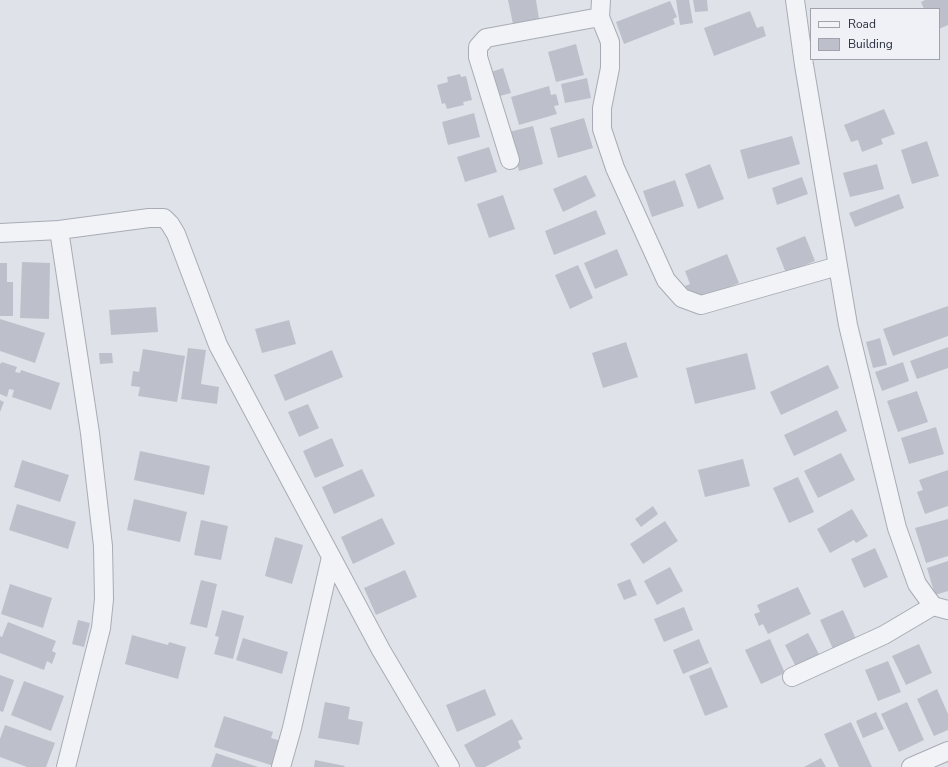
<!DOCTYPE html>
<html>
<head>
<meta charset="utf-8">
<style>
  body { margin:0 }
  #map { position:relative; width:948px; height:767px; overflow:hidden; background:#dfe2e8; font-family:"Nunito Sans",sans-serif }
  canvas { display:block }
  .legend { position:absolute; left:810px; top:8px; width:130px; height:52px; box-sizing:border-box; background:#eff1f6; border:1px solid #a0a3ad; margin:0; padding:5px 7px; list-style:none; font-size:12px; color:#292e3f }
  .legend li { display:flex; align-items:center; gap:8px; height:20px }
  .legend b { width:20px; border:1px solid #a0a3ad }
</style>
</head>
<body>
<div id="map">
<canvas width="948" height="767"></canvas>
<ul class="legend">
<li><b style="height:5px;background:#f2f3f7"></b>Road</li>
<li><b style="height:11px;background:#bdc0cb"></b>Building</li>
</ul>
</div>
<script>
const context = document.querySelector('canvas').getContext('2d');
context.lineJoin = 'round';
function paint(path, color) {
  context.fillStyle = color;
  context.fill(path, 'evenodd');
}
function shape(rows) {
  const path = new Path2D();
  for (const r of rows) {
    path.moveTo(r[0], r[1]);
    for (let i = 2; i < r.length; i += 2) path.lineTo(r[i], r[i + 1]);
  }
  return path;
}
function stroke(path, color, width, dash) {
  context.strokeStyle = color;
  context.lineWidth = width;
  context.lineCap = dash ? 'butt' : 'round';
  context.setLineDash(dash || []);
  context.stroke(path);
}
paint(shape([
  [508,0,536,0,539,19,513,24],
  [676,0,689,0,693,23,680,25],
  [693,0,707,0,708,11,695,12],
  [925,0,948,0,948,25,939,29,939,9,924,9,921,2],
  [670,1,677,17,673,19,675,24,624,44,616,22],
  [750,11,757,28,763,26,766,36,714,56,704,28],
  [576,44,584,75,556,82,548,52],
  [503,68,511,93,496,97,488,73],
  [460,74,461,77,466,76,472,100,463,102,464,105,447,109,445,103,442,104,437,85,448,82,447,77],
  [587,78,591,98,565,103,561,84],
  [549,86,551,95,556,94,559,105,554,106,557,114,519,125,511,97],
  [884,109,895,134,881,139,883,144,862,152,858,140,851,142,844,125],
  [474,113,480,137,448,145,442,122],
  [584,118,593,148,558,158,550,128],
  [533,126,543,164,519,171,509,132],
  [792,136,800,164,748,179,740,150],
  [927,141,939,176,912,184,901,150],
  [489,147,497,172,465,182,457,157],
  [710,164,724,199,698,209,685,174],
  [877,164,884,189,850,197,843,173],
  [586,175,596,196,563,212,553,189],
  [802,177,808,194,777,205,772,188],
  [675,180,684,206,652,217,643,191],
  [899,194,904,208,855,227,849,213],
  [503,195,515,229,489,238,477,204],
  [596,210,606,234,554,255,545,231],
  [805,236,815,261,786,273,776,248],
  [617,249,628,275,595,289,584,263],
  [727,254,739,283,696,301,690,297,685,286,690,284,685,271],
  [22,262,50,263,49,319,20,318],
  [0,263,7,263,7,282,13,282,13,316,0,316],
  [578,265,593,298,570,309,555,275],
  [948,306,948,336,893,356,883,329],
  [156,307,158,332,111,335,109,310],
  [0,319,45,333,35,363,0,351],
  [289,320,296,344,262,353,255,329],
  [880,338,887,365,873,368,866,342],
  [626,342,638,377,603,388,592,353],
  [948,347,948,368,917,379,910,361],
  [188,348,206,350,201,384,219,387,217,404,181,399],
  [143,349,185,356,177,402,138,396,140,387,131,386,133,371,139,372],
  [332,350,343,377,285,401,274,375],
  [99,353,112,353,113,363,100,364],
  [747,353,756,389,695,404,686,368],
  [2,362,17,367,15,372,20,373,21,370,60,383,51,410,12,397,14,390,9,389,7,397,0,394,0,364],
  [903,362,909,381,882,391,875,372],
  [828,365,839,388,781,415,770,392],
  [917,391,928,422,898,432,887,401],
  [0,400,4,402,0,412],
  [308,404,319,428,299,437,288,412],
  [837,410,847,431,794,456,784,435],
  [936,427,944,454,909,464,901,438],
  [332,438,344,466,315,478,303,451],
  [140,451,210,466,204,495,134,480],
  [841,453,855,480,818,498,804,471],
  [743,459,750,486,705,497,698,470],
  [22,460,69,475,60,502,14,487],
  [362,469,375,496,334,514,322,487],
  [948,470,948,506,925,514,917,492,923,490,919,480],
  [798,477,814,512,789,523,773,488],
  [134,499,187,512,180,542,127,530],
  [17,504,76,522,68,549,9,530],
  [653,506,658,514,641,527,635,519],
  [852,509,868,536,856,543,854,540,830,553,817,529],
  [382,518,395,544,353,564,341,537],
  [948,519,948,556,926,563,915,528],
  [201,520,228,526,221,560,194,555],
  [665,521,678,541,643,564,630,544],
  [275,537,303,545,292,584,265,576],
  [875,548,888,577,864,588,851,559],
  [948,561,948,591,935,595,927,568],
  [670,567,683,591,657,605,644,581],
  [405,570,417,597,376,615,364,588],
  [630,579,637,595,624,600,617,584],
  [201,580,217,584,207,628,190,624],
  [10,584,52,598,43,628,1,614],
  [798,587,811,614,768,634,763,624,759,626,754,614,760,612,757,605],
  [684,607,693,630,664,642,654,619],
  [222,610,244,616,233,659,214,654,219,637,215,636],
  [843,610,856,639,833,649,820,620],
  [78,620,90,623,84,647,72,644],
  [8,622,56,641,52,651,56,653,52,664,47,661,44,670,0,653,0,636,2,637],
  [808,633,820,656,796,667,785,645],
  [132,635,168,645,169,642,186,647,178,679,125,664],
  [243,638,288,652,282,674,236,660],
  [699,639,709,663,683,674,673,650],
  [770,639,785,673,761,684,745,650],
  [919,644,932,673,906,685,892,656],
  [888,661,901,692,878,701,865,670],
  [711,667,728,707,705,716,689,676],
  [0,675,14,680,3,712,0,711],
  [24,681,64,696,51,731,11,715],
  [485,689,496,715,457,732,446,705],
  [937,689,948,714,948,730,934,736,917,699],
  [325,702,350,707,348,719,363,722,359,745,318,738],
  [907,702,924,740,899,752,881,714],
  [876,712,884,729,863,738,856,721],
  [224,716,273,732,271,738,284,742,277,767,214,747],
  [512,719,523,739,518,741,521,748,485,767,476,767,464,745],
  [851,722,872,767,839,767,824,734],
  [5,725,55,743,46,767,27,767,0,757,0,739],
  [216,753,258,767,211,767],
  [821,758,826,767,804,767],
  [315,760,345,766,344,767,314,767]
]), '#bdc0cb');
const street = shape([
  [601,0,600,17,610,42,610,68,602,108,602,129,615,168,666,280,682,298,701,305,838,266],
  [795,0,804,65,848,325,897,528,917,584,933,606,948,610],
  [510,160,478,57,478,47,486,38,600,17],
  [59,230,90,433,103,546,104,599,101,628,66,767],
  [0,233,59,230,149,218,164,218,170,224,176,234,218,345,381,650,450,767],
  [792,677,884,635,933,606],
  [281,767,292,728,331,557],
  [911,767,948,751]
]);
stroke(street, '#a8acb5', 20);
stroke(street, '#f2f3f7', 18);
</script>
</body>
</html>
